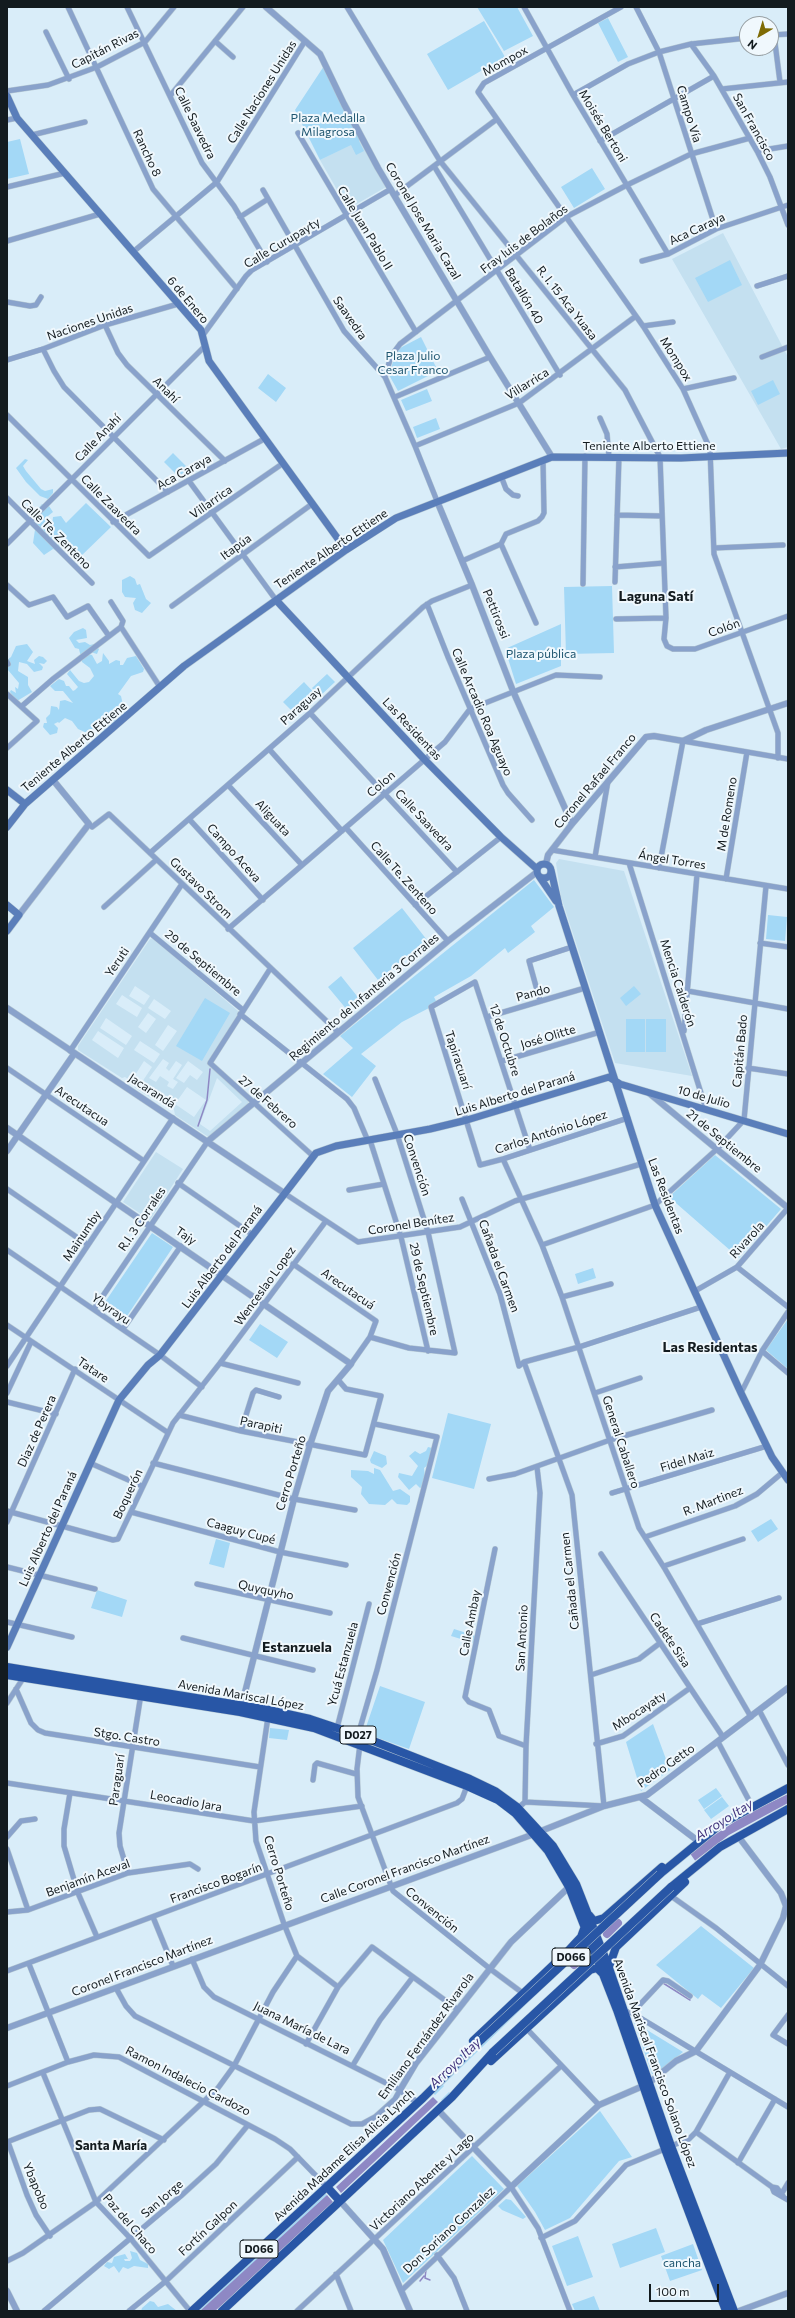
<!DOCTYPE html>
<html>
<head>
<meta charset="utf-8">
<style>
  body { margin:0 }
  #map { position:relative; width:795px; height:2318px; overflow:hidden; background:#d9edf9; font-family:Commissioner,sans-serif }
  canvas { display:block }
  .frame { position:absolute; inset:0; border:8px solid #131b1f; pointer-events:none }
  .north { position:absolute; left:739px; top:16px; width:40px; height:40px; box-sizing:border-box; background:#f0f8fd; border:1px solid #98a0a4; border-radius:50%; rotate:218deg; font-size:11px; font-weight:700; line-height:16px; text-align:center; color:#131b1f }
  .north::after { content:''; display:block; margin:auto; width:14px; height:18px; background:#7e6b05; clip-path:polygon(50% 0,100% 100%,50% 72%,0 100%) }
  .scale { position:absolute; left:649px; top:2284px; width:70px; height:18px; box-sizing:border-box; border:2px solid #131b1f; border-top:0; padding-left:5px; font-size:12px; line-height:14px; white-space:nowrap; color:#131b1f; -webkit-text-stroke:3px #f0f8fd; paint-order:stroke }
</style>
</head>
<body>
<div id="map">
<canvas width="795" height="2318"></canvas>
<div class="frame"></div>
<div class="north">N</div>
<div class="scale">100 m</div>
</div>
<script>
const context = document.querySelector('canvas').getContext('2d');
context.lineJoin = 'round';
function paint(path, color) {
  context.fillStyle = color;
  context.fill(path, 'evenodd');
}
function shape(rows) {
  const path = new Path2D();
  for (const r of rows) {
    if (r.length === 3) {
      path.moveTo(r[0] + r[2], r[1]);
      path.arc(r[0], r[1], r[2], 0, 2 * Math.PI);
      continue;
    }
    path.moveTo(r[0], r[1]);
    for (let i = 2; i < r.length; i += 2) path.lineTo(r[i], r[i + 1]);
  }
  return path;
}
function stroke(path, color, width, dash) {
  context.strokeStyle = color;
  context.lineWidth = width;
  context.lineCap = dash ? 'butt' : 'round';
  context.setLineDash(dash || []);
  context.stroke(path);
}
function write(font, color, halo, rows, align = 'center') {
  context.font = font + ' Commissioner,sans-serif';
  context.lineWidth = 4;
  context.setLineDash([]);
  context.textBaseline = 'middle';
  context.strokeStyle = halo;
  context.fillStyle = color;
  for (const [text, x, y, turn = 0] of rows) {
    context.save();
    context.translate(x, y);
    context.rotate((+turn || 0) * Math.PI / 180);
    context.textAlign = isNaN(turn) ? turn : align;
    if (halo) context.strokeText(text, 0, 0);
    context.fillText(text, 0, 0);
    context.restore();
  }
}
paint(shape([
  [361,139,386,187,348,209,320,160],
  [723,233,788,357,788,447,781,449,672,259],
  [559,859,624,871,692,1076,615,1063,561,897,556,863],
  [153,938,238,1011,238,1016,209,1064,248,1100,248,1104,210,1138,175,1115,173,1104,159,1095,151,1098,134,1087,134,1083,125,1077,122,1078,78,1050,78,1046,150,939],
  [135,986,150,996,144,1005,129,996],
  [122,995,142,1008,137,1017,116,1004],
  [154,999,171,1011,165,1019,148,1008],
  [148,1013,156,1019,146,1033,138,1027],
  [106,1018,132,1036,126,1045,100,1028],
  [168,1025,177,1031,163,1051,155,1045],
  [98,1031,124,1048,118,1058,92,1040],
  [140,1041,160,1054,154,1063,134,1050],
  [163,1059,169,1063,166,1068,169,1071,176,1061,182,1065,173,1079,178,1082,173,1089,167,1086,169,1082,160,1076,156,1082,149,1078],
  [144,1061,152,1067,140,1085,132,1080],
  [188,1061,203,1072,197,1080,190,1075,184,1083,176,1078],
  [217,1078,242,1102,210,1131,200,1124],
  [187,1087,206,1100,194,1117,175,1104],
  [156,1152,183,1169,150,1220,123,1202]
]), '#c4e0f0');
paint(shape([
  [477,7,517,7,533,36,504,51],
  [608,18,628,57,618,62,598,23],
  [484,21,505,57,448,90,427,54],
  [324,66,361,139,359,141,364,151,356,155,351,145,320,160,295,110],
  [20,139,29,174,7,179,7,142],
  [592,168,605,189,574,208,561,187],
  [730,260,742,285,708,302,695,278],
  [421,337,438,371,398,391,389,375,394,358,400,348],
  [268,374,286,388,276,402,258,388],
  [773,380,780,394,758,405,751,391],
  [427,389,432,401,406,411,401,400],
  [436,418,440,429,417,438,413,427],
  [173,453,188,468,179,477,164,462],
  [25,459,28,460,23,466,26,471,41,489,45,491,53,489,53,493,48,499,40,496,26,482,16,468],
  [86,503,111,527,78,559,65,546,57,551,53,549,44,555,33,543,36,523,29,516,30,512,36,511,42,504,49,506,53,512,48,516,44,526,50,526,52,525,53,517,61,516,66,523],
  [130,576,135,579,137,585,140,584,146,599,151,603,142,613,135,610,133,603,136,598,125,597,122,592,122,580],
  [612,586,614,653,566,654,564,587],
  [561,624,561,666,516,684,505,649],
  [83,628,86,630,87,638,76,640,79,643,85,642,90,645,94,644,99,649,97,654,87,651,87,654,92,655,97,664,102,661,103,653,109,661,109,664,116,660,120,661,120,665,123,665,127,658,136,656,144,669,143,672,131,676,118,694,121,696,125,714,118,728,113,732,99,733,92,729,87,733,78,729,72,721,65,718,59,723,58,722,54,724,58,728,57,733,50,735,43,727,44,723,47,723,46,718,50,714,51,706,57,707,59,710,60,701,65,700,73,703,63,691,55,691,50,686,59,679,64,681,66,686,69,686,73,691,75,690,78,687,67,674,70,670,79,681,84,683,89,682,94,676,90,668,82,662,79,649,75,648,69,638,74,632],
  [27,644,33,652,27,661,35,664,34,660,39,656,43,657,47,661,44,664,39,663,43,667,42,670,34,672,27,664,19,662,18,671,28,677,28,685,32,692,17,701,10,692,11,690,16,693,15,687,18,689,19,683,8,670,7,660,11,657,16,646],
  [327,674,335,682,320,696,312,688],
  [304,682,318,697,297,716,283,702],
  [534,880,554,907,531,926,535,932,508,953,505,948,471,976,434,997,436,1001,429,1008,402,1022,361,1054,376,1066,352,1097,323,1074,353,1048,340,1036],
  [402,908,427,940,378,980,353,948],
  [768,915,787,917,785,941,766,939],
  [341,976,361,1001,348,1011,328,987],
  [634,986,641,994,626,1006,620,998],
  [205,998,230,1013,202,1061,176,1046],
  [626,1019,645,1019,645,1052,626,1052],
  [646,1019,666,1019,666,1052,646,1052],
  [715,1155,781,1209,739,1258,669,1197],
  [152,1233,173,1247,123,1322,101,1308],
  [593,1268,596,1278,578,1284,575,1274],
  [788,1319,788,1369,766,1350],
  [260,1324,288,1342,277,1358,249,1340],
  [448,1413,491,1424,474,1489,432,1478],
  [428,1447,432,1448,428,1465,424,1468,426,1485,420,1488,416,1484,409,1490,398,1477,399,1473,412,1476,418,1466,409,1456,415,1451,420,1454,426,1451],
  [374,1451,386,1456,387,1464,382,1468,371,1463,370,1460],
  [374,1468,380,1470,393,1491,400,1489,410,1496,410,1502,407,1505,397,1504,392,1499,385,1505,369,1504,361,1494,362,1487,351,1477,351,1470,368,1471,374,1474],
  [771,1519,778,1529,758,1542,751,1531],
  [216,1539,230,1543,224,1568,209,1564],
  [97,1590,127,1600,122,1617,91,1608],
  [454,1629,476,1636,474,1643,451,1636],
  [380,1686,425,1702,409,1749,364,1733],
  [653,1724,670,1770,641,1791,626,1742],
  [270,1728,289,1730,287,1740,269,1738],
  [716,1788,722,1796,704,1809,698,1800],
  [722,1797,729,1806,711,1819,704,1810],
  [701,1926,754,1968,721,2008,702,1994,698,1999,656,1965],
  [589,1944,592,1955,486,2055,442,2101,441,2100,453,2088,449,2081,435,2095,433,2093,469,2056],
  [634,2022,683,2052,658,2073,652,2074],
  [600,2111,632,2157,619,2161,570,2218,545,2230,535,2212,517,2186],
  [472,2156,504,2189,403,2283,383,2240],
  [325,2193,327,2195,216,2297,200,2311,195,2311],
  [506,2199,511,2200,526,2217,523,2219,502,2210,498,2206],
  [656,2228,665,2252,620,2268,612,2244],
  [578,2236,593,2277,567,2286,552,2246],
  [693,2244,702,2270,670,2281,661,2256],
  [130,2251,137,2253,140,2260,148,2264,148,2268,134,2266,128,2269,123,2267,119,2273,114,2266,109,2269,104,2266,107,2262,112,2263,114,2257,125,2254,128,2259,124,2259,125,2261,130,2261,132,2258],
  [594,2296,600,2311,575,2311,572,2304],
  [150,2301,154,2302,158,2307,168,2304,177,2311,141,2311,142,2308]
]), '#a3d8f6');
paint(shape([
  [788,1794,788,1803,729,1835,676,1875,648,1890,710,1838,745,1815],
  [433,2097,438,2102,341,2193,336,2187],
  [327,2195,333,2202,223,2304,215,2311,200,2311]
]), '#8e88c4');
paint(shape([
  [689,1852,696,1862,612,1936,606,1929],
  [579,1953,584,1963,488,2052,450,2093,443,2085]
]), '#d9edf9');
stroke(shape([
  [198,1126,207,1100,210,1069],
  [663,1983,690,2000],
  [426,2270,425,2278,430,2280],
  [420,2281,424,2276]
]), '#8e88c4', 1.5);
stroke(shape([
  [607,1934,618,1923],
  [574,1965,586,1953]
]), '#8e88c4', 8);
const minor = shape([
  [68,7,153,189,237,289],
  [127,7,202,163,234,206,267,262],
  [347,7,440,161,625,390,660,457,666,618,664,639,667,646,673,649,695,649,788,616],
  [524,7,573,95,668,254],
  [621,7,484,83,478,92,643,326,683,389,710,449,714,554,778,733,778,758],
  [636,7,659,52,716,229],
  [46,32,69,79],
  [772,35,788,34],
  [774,35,780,82],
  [215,41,233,57],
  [691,44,714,76,757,151,770,177,788,225],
  [722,89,788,82],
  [7,91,48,85,97,67,145,42,174,7],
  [573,95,628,64,659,52,691,44,747,38],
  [170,96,243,7],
  [7,120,17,118],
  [298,133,416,332],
  [32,135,85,122],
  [600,141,714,76],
  [757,151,788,146],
  [434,166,560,375],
  [7,187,65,173],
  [263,190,344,331,385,377,415,446,437,501],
  [395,195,497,119],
  [240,217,268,199],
  [7,241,100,214],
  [133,252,217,182,305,41],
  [642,261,668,254,716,229,788,205],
  [757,286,788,276],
  [7,302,30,306,36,305,41,297],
  [105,325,118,353,127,365,225,461],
  [643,326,673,322],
  [203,335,246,276,252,270,391,189],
  [43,349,54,371,64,387,168,492],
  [762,357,788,347],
  [7,360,43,349,105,325,178,304],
  [385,377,391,356,400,344,566,217,627,185,691,154,750,138],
  [683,389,734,378],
  [395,397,490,357],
  [7,415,149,556,282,464],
  [600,418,607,434,609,457],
  [415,446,519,403,636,316],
  [501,476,506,489,513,495,518,496],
  [189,481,276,600],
  [7,498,92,583],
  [617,515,662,516],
  [113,522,264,439],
  [7,544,204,347],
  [501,544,536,623],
  [714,548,783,545],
  [462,561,501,544,506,534,538,521,542,517,544,513,543,460],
  [615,567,664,563],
  [615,582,619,457],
  [583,584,585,456],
  [7,585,29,605,53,597,67,617,88,606,109,636],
  [427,604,448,657,503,785,508,793,532,820],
  [172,606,312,504],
  [616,619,666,618],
  [121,627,160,687],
  [7,662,8,664],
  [7,694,37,721,7,748],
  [22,706,53,679,121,627,123,621,111,602],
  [310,713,457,872],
  [269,749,342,831],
  [228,785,302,865],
  [189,819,263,900],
  [89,824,92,827,109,814,338,1032],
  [346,828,448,941],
  [552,850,788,889],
  [150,853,310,713,423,607,432,601,472,585],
  [595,857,608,781],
  [629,863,706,1109],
  [659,868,683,741,788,759],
  [726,879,747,752],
  [415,905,501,837],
  [104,907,156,860],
  [228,929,445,742,470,709,556,675,600,677],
  [150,933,243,1010],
  [760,943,788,947],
  [270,969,210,1063,313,1156],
  [688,991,788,1009],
  [540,1001,529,961,572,947],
  [240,1014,347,1099,354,1108,368,1141],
  [487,1017,585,988],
  [684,1031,697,874],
  [70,1051,182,884],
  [502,1061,600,1032],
  [7,1068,144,1161],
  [748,1068,788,1074],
  [370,1140,401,1237,428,1351],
  [530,1150,475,982,431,1007,480,1165,503,1159,628,1118],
  [503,1159,542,1245,562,1297,639,1528,665,1569,751,1717],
  [178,1183,253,1235],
  [7,1189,88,1245],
  [349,1190,384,1184],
  [284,1193,358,1242,460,1227,515,1201,641,1164],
  [462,1199,500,1294,519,1366,524,1362,579,1347,701,1307],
  [542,1245,655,1205,717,1149,744,1120,766,886],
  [7,1250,160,1355,202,1387],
  [293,1264,376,1321,370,1337,351,1364],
  [737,1267,788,1307],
  [695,1291,737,1267,788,1208],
  [562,1297,611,1284],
  [94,1309,208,1141],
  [7,1325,167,1432],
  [123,1329,181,1246],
  [370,1337,409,1348,455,1353,428,1232,397,1134,375,1079],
  [762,1351,788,1373],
  [524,1362,572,1495,604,1806,525,1802],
  [220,1363,298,1383],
  [7,1366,173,1118],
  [7,1393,31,1342],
  [595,1393,640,1378],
  [741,1393,762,1351,788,1312],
  [7,1402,56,1414],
  [179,1415,241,1431,365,1455,381,1396,346,1389,339,1381],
  [241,1431,253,1393,256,1390,279,1397],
  [90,1463,142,1486],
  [153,1463,294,1499,355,1510],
  [489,1479,515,1474,610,1440,712,1410],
  [612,1493,767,1446],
  [7,1511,113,1540,118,1539,173,1423,220,1363,326,1221],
  [131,1512,280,1552,346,1565],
  [7,1522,75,1369],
  [645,1537,735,1506,757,1494,782,1473],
  [495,1549,465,1697,469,1702,489,1710,499,1736,526,1746],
  [601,1554,723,1737],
  [664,1566,743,1539],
  [7,1567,95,1589],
  [197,1584,330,1613],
  [7,1622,72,1637],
  [697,1624,779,1598],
  [183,1638,313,1670],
  [591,1675,639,1659,660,1643],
  [16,1689,31,1723,38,1730,45,1733,260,1767],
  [7,1703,24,1677],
  [759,1710,788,1765],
  [268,1717,254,1812,256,1841,284,1924,297,1956,338,1987],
  [337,1728,369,1604],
  [358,1735,377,1670,437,1437,375,1424],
  [718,1742,752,1806],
  [360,1744,357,1769,358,1797,393,1891,489,1968,524,1994],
  [596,1744,623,1736,690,1688],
  [313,1780,315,1765,317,1763,356,1774],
  [7,1783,254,1821,362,1806],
  [70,1793,64,1829,64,1846,78,1893,97,1937],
  [518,1808,525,1802,526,1746,540,1493,537,1467],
  [7,1837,21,1821,35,1819],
  [7,1849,28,1910],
  [128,1873,120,1846,119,1833,141,1694],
  [671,1896,716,1928,788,1986],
  [7,1912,28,1910,128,1873,190,1864,198,1869],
  [153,1917,173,1966],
  [29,1964,68,2062],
  [7,1971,457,1803,462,1799,467,1786],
  [116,1988,126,2006,135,2016,351,2124,362,2124,375,2117,395,2099,400,2090,214,1997,204,1987,192,1959],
  [624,2011,632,2013,788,2107],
  [632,2013,663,1980,668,1981,690,1996],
  [788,2015,773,2035,788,2044],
  [526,2028,599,2105],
  [306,2044,338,1987,372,1947,457,2009],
  [353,2065,380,2020,413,1977],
  [43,2073,96,2202,131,2239,190,2311],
  [7,2086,68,2062,94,2055,119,2057,275,2139,290,2149,327,2187],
  [696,2132,772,2187,777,2188,783,2196],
  [7,2142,89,2110,100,2109,164,2140],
  [8,2142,27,2195,36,2215,50,2236],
  [671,2146,689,2139,696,2132,730,2072],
  [738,2163,775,2099],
  [772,2187,774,2192,788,2200],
  [782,2193,788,2183],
  [541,2238,575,2221,626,2165,665,2149],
  [437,2255,454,2278,467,2311],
  [7,2261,23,2253,96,2202,218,2088,234,2066,273,1992,297,1956],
  [336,2274,351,2311],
  [402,2290,511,2187,538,2228,570,2311],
  [44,2311,182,2195,216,2164,248,2125],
  [129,2311,166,2281,298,2157],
  [297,2311,561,2066]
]);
const tertiary = shape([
  [266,7,320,54,344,104,378,168,490,357,552,457],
  [437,501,472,585,513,691,572,824],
  [546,864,548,855,572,824,646,737,654,736,683,741,706,730,788,703],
  [19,915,89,824,53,780],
  [7,1008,284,1193],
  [649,1093,788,1208],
  [7,1128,351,1364,328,1391,310,1445,294,1499,241,1708],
  [208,1141,448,941,537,872],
  [7,1151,74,1054],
  [640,1797,698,1841],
  [541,1831,604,1806,647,1795,788,1688],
  [7,2028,534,1834],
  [649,2083,676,2061,696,2051,760,1965,783,1918,786,1906,781,1893,738,1836],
  [418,2103,400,2090,416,2063,511,1942,569,1887],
  [438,2110,511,2187,599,2105,643,2086],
  [339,2200,383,2249,410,2311],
  [7,2291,17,2311],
  [739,2311,788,2293]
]);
const secondary = shape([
  [7,96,17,118,201,330,209,361,346,550],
  [276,600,424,759,501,837,537,869],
  [7,790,25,804],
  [7,827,25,804,184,666,346,550,396,518,552,457,681,458,788,453],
  [544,871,7],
  [551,870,559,906,655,1205,741,1393,772,1457,788,1480],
  [539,876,556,901],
  [7,905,19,915,7,931],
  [7,1647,119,1400,148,1365,160,1355,316,1153,336,1146,430,1129,467,1120,609,1077,620,1084,788,1134]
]);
const trunk = shape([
  [7,1667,269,1710,310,1719,358,1735,470,1779,495,1791,517,1807,553,1846,576,1884,609,1968,671,2146,734,2311],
  [7,1675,240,1712,314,1728,467,1786,498,1800,515,1813,548,1851,569,1887,617,2010,665,2149,726,2311],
  [660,1874,721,1824,788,1788],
  [671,1887,720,1847,788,1809],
  [589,1915,594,1921,604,1918,662,1867],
  [609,1967,616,1947,685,1882],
  [473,2041,567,1952,581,1937,585,1926],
  [491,2061,590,1970,597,1968,603,1974],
  [327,2187,339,2200],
  [192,2311,423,2098,482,2039],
  [222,2311,452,2097,493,2052]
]);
stroke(minor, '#b5c7d2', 6);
stroke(tertiary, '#b5c7d2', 7);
stroke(secondary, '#b5c7d2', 8);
stroke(trunk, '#b5c7d2', 9);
stroke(minor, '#89a2cb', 5);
stroke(tertiary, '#89a2cb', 6);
stroke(secondary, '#5a7eba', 7);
stroke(trunk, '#2856a6', 8);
const trunkBridge = shape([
  [482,2039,660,1874],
  [493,2052,671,1887]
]);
stroke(trunkBridge, '#b5c7d2', 9, []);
stroke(trunkBridge, '#2856a6', 8);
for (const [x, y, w] of [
  [358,1735,36],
  [571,1957,38],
  [259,2249,38]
]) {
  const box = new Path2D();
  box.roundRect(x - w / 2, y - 9, w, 18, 3);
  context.fillStyle = '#f0f8fd';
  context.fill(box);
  stroke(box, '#131b1f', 1);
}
write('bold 11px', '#131b1f', null, [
  ["D027",358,1735],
  ["D066",571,1957],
  ["D066",259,2249]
]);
write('12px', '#131b1f', '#f0f8fd', [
  ["Capitán Rivas",105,49,-27],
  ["Mompox",505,61,-29],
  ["Calle Naciones Unidas",262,92,-58],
  ["Campo Vía",689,114,73],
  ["Calle Saavedra",195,123,64],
  ["Moisés Bertoni",603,126,59],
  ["San Francisco",754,127,61],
  ["Rancho 8",147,153,65],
  ["Coronel Jose Maria Cazal",423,221,59],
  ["Calle Juan Pablo II",365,228,59],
  ["Aca Caraya",697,229,-25],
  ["Fray luis de Bolaños",524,239,-37],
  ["Calle Curupayty",282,243,-31],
  ["Batallón 40",524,296,59],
  ["6 de Enero",188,300,50],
  ["R. I. 15 Aca Yuasa",567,303,52],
  ["Saavedra",350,318,55],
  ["Naciones Unidas",90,322,-19],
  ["Mompox",676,359,58],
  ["Villarrica",527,384,-32],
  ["Anahí",166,390,45],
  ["Calle Anahí",98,438,-46],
  ["Teniente Alberto Ettiene",649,446],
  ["Aca Caraya",184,472,-29],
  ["Villarrica",211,502,-35],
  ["Calle Zaavedra",111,505,45],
  ["Calle Te. Zenteno",56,534,45],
  ["Itapúa",236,547,-36],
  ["Teniente Alberto Ettiene",331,549,-34],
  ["Pettirossi",496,614,68],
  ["Colón",724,628,-20],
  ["Paraguay",301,706,-42],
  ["Calle Arcadio Roa Aguayo",482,712,67],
  ["Las Residentas",412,729,47],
  ["Teniente Alberto Ettiene",74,747,-40],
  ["Coronel Rafael Franco",595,781,-50],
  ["Colon",381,784,-41],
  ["M de Romeno",727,814,-81],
  ["Aliguata",273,818,47],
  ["Calle Saavedra",424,820,47],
  ["Campo Aceva",234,853,48],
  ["Ángel Torres",672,860,9],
  ["Calle Te. Zenteno",404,878,48],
  ["Gustavo Strom",201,888,44],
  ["Yeruti",117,962,-56],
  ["29 de Septiembre",203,963,40],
  ["Mencia Calderón",678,983,72],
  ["Pando",533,993,-16],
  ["Regimiento de Infanteria 3 Corrales",364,997,-40],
  ["José Olitte",548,1037,-17],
  ["12 de Octubre",505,1040,72],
  ["Capitán Bado",740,1051,-85],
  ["Tapiracuarí",458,1060,72],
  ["Jacarandá",152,1091,33],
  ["Luis Alberto del Paraná",515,1094,-17],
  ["10 de Julio",704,1097,16],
  ["27 de Febrero",268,1102,41],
  ["Arecutacua",82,1106,34],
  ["Carlos António López",551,1132,-18],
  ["21 de Septiembre",724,1141,39],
  ["Convención",417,1165,72],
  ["Las Residentas",666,1196,69],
  ["R.I. 3 Corrales",142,1219,-56],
  ["Coronel Benítez",411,1224,-9],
  ["Mainumby",82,1236,-56],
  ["Tajy",186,1236,34],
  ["Rivarola",747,1240,-48],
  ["Luis Alberto del Paraná",222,1257,-53],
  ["Cañada el Carmen",499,1266,70],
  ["Wenceslao Lopez",265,1286,-54],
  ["Arecutacuá",348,1289,35],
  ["29 de Septiembre",424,1289,77],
  ["Ybyrayu",111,1309,35],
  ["Tatare",93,1370,34],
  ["Parapiti",261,1425,12],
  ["Diaz de Perera",37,1431,-66],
  ["General Caballero",621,1442,72],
  ["Fidel Maiz",687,1460,-17],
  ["Cerro Porteño",291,1473,-73],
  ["Boquerón",128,1494,-65],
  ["R. Martinez",713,1501,-21],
  ["Luis Alberto del Paraná",48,1529,-66],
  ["Caaguy Cupé",241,1531,15],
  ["Cañada el Carmen",570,1581,-96],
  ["Convención",389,1584,-75],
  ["Quyquyho",266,1590,12],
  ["Calle Ambay",470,1623,-79],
  ["San Antonio",522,1638,-87],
  ["Cadete Sisa",670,1640,56],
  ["Ycuá Estanzuela",343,1664,-75],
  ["Avenida Mariscal López",241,1695,10],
  ["Mbocayaty",639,1711,-33],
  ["Stgo. Castro",127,1737,9],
  ["Pedro Getto",666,1766,-35],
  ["Paraguarí",117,1780,-82],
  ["Leocadio Jara",186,1801,10],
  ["Calle Coronel Francisco Martínez",405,1869,-20],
  ["Cerro Porteño",279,1873,73],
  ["Benjamín Aceval",88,1878,-20],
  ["Francisco Bogarín",216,1883,-20],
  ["Convención",432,1910,39],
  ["Coronel Francisco Martínez",142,1966,-21],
  ["Juana María de Lara",302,2028,26],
  ["Emiliano Fernández Rivarola",426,2036,-54],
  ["Avenida Mariscal Francisco Solano López",655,2063,70],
  ["Ramon Indalecio Cardozo",188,2081,27],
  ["Avenida Madame Elisa Alicia Lynch",344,2155,-43],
  ["Victoriano Abente y Lago",422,2182,-43],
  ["Ybapobo",36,2186,67],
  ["San Jorge",162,2199,-41],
  ["Paz del Chaco",130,2224,49],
  ["Fortín Galpon",208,2228,-43],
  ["Don Soriano Gonzalez",449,2230,-43]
]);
write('12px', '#1f5670', '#f0f8fd', [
  ["Plaza Medalla",328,118],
  ["Milagrosa",328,132],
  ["Plaza Julio",413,356],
  ["Cesar Franco",413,370],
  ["Plaza pública",541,654],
  ["cancha",682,2263]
]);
write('italic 13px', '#40327b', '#f0f8fd', [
  ["Arroyo Itay",724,1820,-32],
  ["Arroyo Itay",455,2063,-44]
]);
write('bold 13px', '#131b1f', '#f0f8fd', [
  ["Santa María",111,2146]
]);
write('bold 14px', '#131b1f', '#f0f8fd', [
  ["Laguna Satí",656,596],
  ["Las Residentas",710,1347],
  ["Estanzuela",297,1647]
]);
</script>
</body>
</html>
